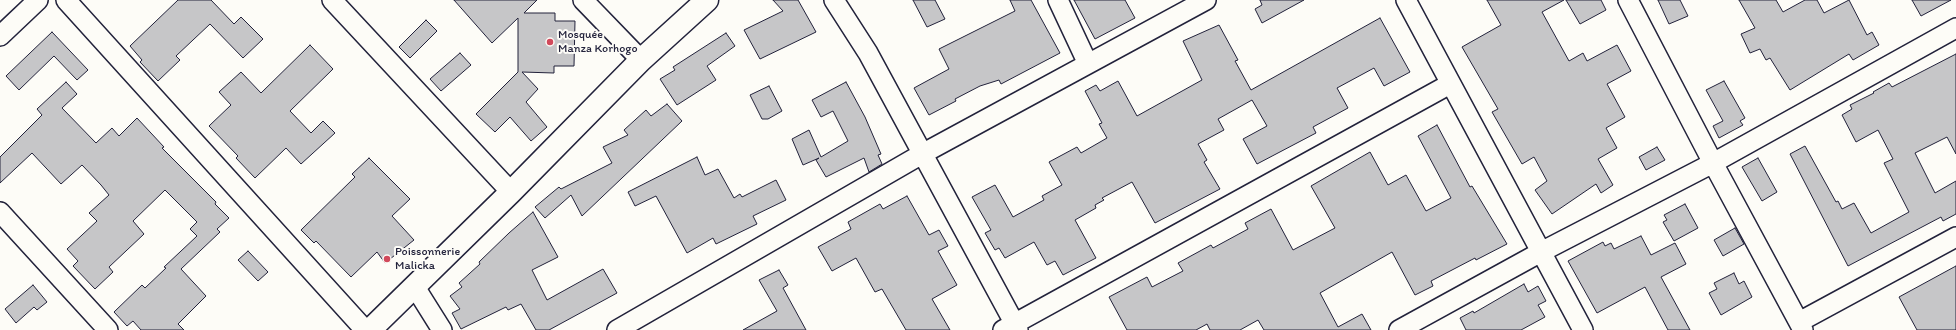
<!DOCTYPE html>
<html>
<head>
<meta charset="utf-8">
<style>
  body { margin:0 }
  canvas { display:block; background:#fdfcf7 }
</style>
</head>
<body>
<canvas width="1956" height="330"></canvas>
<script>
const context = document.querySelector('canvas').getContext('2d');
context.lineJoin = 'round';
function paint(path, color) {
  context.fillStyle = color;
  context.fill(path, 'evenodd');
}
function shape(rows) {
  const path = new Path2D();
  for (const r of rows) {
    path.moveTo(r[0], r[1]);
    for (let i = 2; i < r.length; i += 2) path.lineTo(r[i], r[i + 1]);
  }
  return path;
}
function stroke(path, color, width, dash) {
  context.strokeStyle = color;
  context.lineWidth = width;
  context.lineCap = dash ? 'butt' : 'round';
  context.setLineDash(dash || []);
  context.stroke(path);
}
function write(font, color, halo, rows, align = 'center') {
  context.font = font + ' Itim,sans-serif';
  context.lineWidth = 4;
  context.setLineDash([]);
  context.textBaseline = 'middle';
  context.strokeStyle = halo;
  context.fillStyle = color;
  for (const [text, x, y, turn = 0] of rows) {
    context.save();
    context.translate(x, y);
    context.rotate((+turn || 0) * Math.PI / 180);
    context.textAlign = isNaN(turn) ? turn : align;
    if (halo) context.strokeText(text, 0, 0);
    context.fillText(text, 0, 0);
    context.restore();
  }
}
const building = shape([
  [178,0,211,0,234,24,241,17,263,39,243,58,210,24,176,56,180,60,158,81,140,62,142,60,130,46,178,0],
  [454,0,537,0,524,13,555,13,555,21,575,21,574,66,554,66,554,73,522,72,538,89,526,102,547,127,531,141,510,117,495,132,476,114,518,72,518,18,492,43,454,0],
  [773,0,798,0,816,32,760,59,744,30,783,11,773,0],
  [913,0,935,0,945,19,927,27,913,0],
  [1010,0,1031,0,1060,53,1001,84,999,80,980,86,955,99,956,101,929,115,914,88,949,69,939,49,1015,11,1010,0],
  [1074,0,1125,0,1135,18,1095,39,1074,0],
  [1260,0,1304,0,1262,23,1255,9,1262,5,1260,0],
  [1487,0,1564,0,1542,12,1569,61,1583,53,1587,61,1617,45,1631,71,1607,84,1625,117,1606,128,1617,148,1598,159,1613,185,1601,193,1596,184,1552,214,1535,190,1547,181,1534,157,1522,164,1492,112,1498,109,1462,47,1501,25,1487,0],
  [1566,0,1601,0,1606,10,1580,24,1566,0],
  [1658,0,1680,0,1688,16,1669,24,1658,0],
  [1739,0,1776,0,1783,12,1805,0,1817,0,1824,13,1849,0,1867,35,1872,32,1879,45,1853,60,1849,54,1790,90,1770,58,1766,60,1760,49,1750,53,1741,34,1755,28,1739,0],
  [1912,0,1951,0,1921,16,1912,0],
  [1380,18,1410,72,1384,86,1374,68,1337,88,1348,108,1313,127,1316,133,1257,164,1243,139,1267,126,1252,100,1218,119,1224,130,1198,144,1207,160,1204,162,1220,189,1155,223,1132,182,1102,198,1104,200,1095,205,1096,208,1075,220,1096,258,1063,275,1055,261,1047,265,1034,242,1005,258,999,248,995,250,985,233,991,230,972,197,995,185,1013,217,1044,200,1042,196,1062,185,1049,162,1077,147,1081,153,1107,138,1099,124,1102,123,1085,91,1096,85,1100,91,1118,81,1137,116,1202,80,1183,41,1219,25,1238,60,1235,61,1251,90,1380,18],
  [426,20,437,31,410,58,399,47,426,20],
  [52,32,88,70,77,80,54,56,19,90,6,76,52,32],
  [726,33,735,46,707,66,716,80,677,105,660,79,675,70,673,67,726,33],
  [310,45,333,69,290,111,311,133,323,121,335,133,301,164,286,148,255,178,236,158,238,156,209,126,231,105,219,92,241,72,261,93,310,45],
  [460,53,471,65,441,91,430,79,460,53],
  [1956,54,1956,154,1947,137,1915,153,1935,193,1956,181,1956,214,1943,221,1941,217,1848,266,1790,154,1805,146,1836,202,1838,201,1842,209,1854,203,1871,233,1909,212,1884,163,1893,159,1878,130,1856,142,1842,115,1852,109,1850,105,1874,93,1873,92,1889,83,1892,87,1956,54],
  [1724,81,1745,118,1740,121,1743,125,1719,138,1713,126,1723,121,1706,90,1724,81],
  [66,82,77,94,62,108,96,143,112,128,119,136,137,118,164,147,162,148,216,202,215,204,229,218,217,229,220,232,181,269,206,296,178,324,184,330,141,330,133,321,127,326,114,312,142,285,145,288,166,268,164,267,197,236,190,229,197,222,165,190,133,221,144,234,109,267,113,272,95,289,73,266,78,261,67,249,97,221,89,213,109,195,101,185,82,165,61,184,32,153,0,183,0,157,42,115,37,109,66,82],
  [846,82,865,117,881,154,878,155,882,164,869,172,864,158,826,177,816,160,819,158,803,165,792,139,809,130,821,157,848,141,833,111,821,117,812,100,846,82],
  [769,86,782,111,768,119,762,119,750,95,769,86],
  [667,104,682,121,582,216,571,195,545,218,535,207,559,187,561,189,612,163,603,147,628,135,624,130,646,110,651,116,667,104],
  [1437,125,1470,187,1472,186,1507,244,1476,260,1475,258,1431,281,1433,286,1415,295,1392,252,1320,293,1338,327,1362,314,1371,330,1264,330,1258,320,1240,330,1210,330,1207,324,1196,330,1127,330,1109,297,1147,277,1152,287,1183,271,1178,263,1211,245,1213,248,1248,229,1245,223,1271,209,1293,250,1335,228,1311,186,1370,152,1388,185,1406,175,1426,211,1451,198,1418,136,1437,125],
  [1657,147,1665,160,1646,170,1639,157,1657,147],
  [697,157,705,175,718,169,734,198,740,194,742,197,776,180,786,200,753,216,757,224,716,244,713,238,687,253,656,196,635,206,628,192,697,157],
  [369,158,410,199,392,216,414,240,385,263,377,252,351,277,316,241,314,243,301,230,355,177,352,174,369,158],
  [1758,158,1777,192,1762,201,1742,167,1758,158],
  [907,196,929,235,939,230,948,246,938,251,957,285,932,299,950,330,906,330,882,289,875,292,856,258,832,271,818,247,851,229,848,222,880,204,883,209,907,196],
  [1685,204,1698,228,1674,241,1663,222,1667,220,1664,215,1685,204],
  [533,212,558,257,532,270,547,300,603,269,617,293,549,330,536,330,521,304,508,310,506,307,461,329,452,313,460,309,450,296,462,287,459,283,480,264,479,262,509,233,533,212],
  [1735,228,1744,244,1723,256,1714,240,1735,228],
  [1641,236,1651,255,1675,243,1686,264,1661,277,1690,330,1668,330,1645,287,1597,313,1568,261,1603,242,1605,246,1611,243,1614,249,1641,236],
  [248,251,268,272,258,281,238,260,248,251],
  [1956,266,1956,330,1917,330,1899,297,1956,266],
  [779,270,788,285,783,288,806,330,743,330,777,311,759,280,779,270],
  [1734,273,1739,284,1744,281,1752,297,1721,315,1709,293,1717,289,1714,283,1734,273],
  [1524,284,1528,292,1538,286,1546,301,1538,305,1545,317,1521,330,1466,330,1460,318,1473,311,1474,313,1524,284],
  [33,285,47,302,37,310,34,307,16,323,5,309,33,285]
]);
paint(building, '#c6c6c8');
stroke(building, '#22223b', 1);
const minor = shape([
  [66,0,365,330],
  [332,0,511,192],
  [583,0,641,60],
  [834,0,868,53,1018,330],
  [1058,0,1088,64],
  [1406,0,1583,330],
  [1628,0,1713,163,1803,330],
  [0,36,38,0],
  [0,212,108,330],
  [415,287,442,330],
  [1799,322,1956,237],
  [617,330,922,154,1206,0],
  [1003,330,1450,84],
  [1399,330,1541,252,1713,163,1956,28]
]);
const tertiary = shape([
  [370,330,511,192,641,60,707,0]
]);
stroke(minor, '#22223b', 22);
stroke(tertiary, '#22223b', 25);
stroke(minor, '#fdfcf7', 19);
stroke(tertiary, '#fdfcf7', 22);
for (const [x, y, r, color] of [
  [550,42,4,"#d1495b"],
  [387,259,4,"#d1495b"]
]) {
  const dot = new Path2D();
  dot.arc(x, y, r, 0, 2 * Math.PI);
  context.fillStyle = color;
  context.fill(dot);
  stroke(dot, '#fdfcf7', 1.5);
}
write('12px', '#22223b', '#fdfcf7', [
  ["Mosquée",558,35],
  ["Manza Korhogo",558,49],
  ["Poissonnerie",395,252],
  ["Malicka",395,266]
], 'left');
</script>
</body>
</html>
